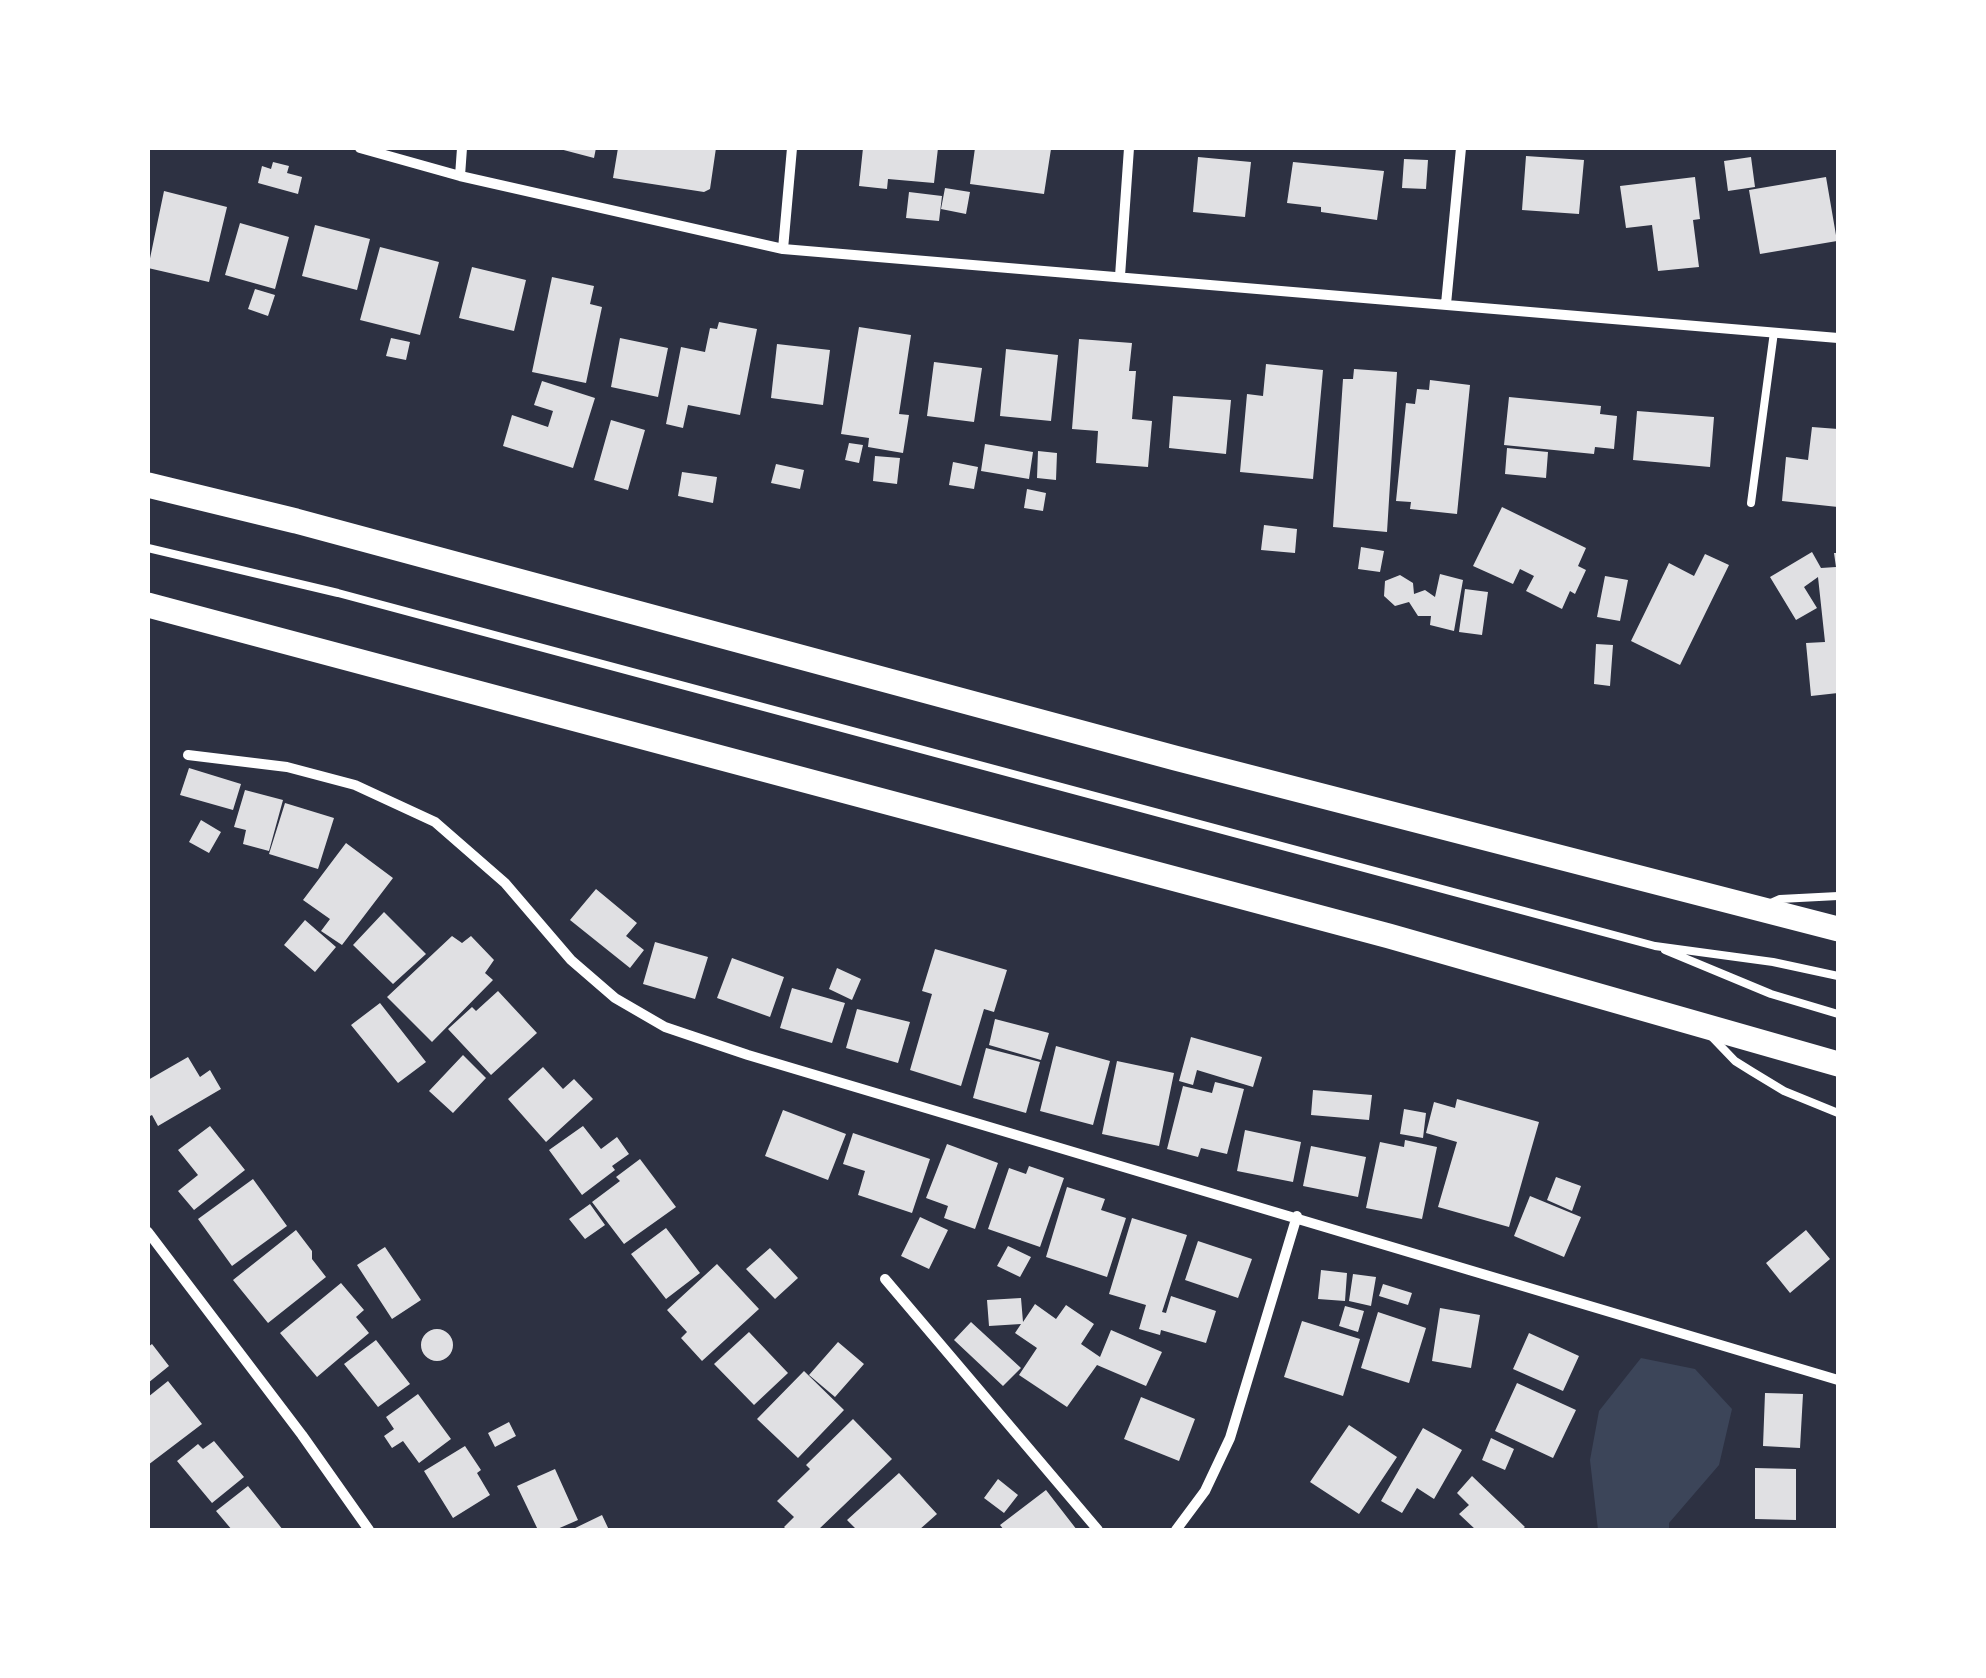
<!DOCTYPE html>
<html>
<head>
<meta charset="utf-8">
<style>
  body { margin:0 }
  #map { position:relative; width:1986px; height:1678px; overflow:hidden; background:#2d3142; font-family:Roboto,sans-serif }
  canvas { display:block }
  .frame { position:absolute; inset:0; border:150px solid #fff; pointer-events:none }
</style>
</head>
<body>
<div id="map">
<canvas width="1986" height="1678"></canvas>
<div class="frame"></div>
</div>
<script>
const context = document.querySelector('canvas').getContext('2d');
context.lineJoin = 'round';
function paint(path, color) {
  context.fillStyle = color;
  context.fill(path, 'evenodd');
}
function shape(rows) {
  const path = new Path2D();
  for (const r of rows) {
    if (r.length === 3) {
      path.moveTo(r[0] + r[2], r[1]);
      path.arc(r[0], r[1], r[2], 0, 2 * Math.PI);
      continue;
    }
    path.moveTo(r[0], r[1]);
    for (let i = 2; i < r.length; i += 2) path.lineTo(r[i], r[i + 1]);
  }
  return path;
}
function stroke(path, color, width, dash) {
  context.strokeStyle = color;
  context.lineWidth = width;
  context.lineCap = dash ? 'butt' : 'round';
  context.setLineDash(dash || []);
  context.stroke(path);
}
paint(shape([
  [1641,1358,1695,1369,1732,1409,1719,1465,1669,1523,1669,1530,1598,1530,1590,1460,1599,1411]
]), '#3c4559');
paint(shape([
  [556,148,596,148,594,158],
  [618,148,716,148,710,189,704,192,613,178],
  [863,148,938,148,934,183,888,179,887,189,859,186],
  [975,148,1051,149,1044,194,970,184],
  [1526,156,1584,160,1579,214,1522,210],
  [1198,157,1251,162,1245,217,1193,212],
  [1751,157,1755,187,1728,191,1724,161],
  [1404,159,1428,160,1426,189,1402,188],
  [273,162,289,166,287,173,302,177,298,194,258,183,262,166,271,169],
  [1293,162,1384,171,1377,220,1321,212,1321,207,1287,203],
  [1695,177,1700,219,1693,220,1699,267,1658,271,1652,225,1626,228,1620,186],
  [1826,177,1837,241,1760,254,1749,190],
  [945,188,970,192,966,214,941,209],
  [164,191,227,207,209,282,148,268],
  [909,192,942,196,939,221,906,218],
  [240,223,289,237,275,289,225,275],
  [315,225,370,239,357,290,302,276],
  [380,247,439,262,420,335,360,320],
  [472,267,526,280,514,331,459,318],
  [552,277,594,286,590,304,602,307,586,383,532,372],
  [255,289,275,295,268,316,248,309],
  [719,322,757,329,740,415,688,405,683,428,666,424,681,347,705,352,710,328,717,329],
  [859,327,911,335,899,414,909,415,903,453,868,447,869,438,841,434],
  [391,338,410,342,406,360,386,356],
  [620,338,668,348,658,397,611,387],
  [1079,339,1132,343,1129,371,1136,371,1132,419,1152,421,1148,467,1096,463,1098,431,1072,429],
  [777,344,830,350,823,405,771,398],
  [1006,349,1058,355,1051,421,1000,416],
  [934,362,982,368,974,422,927,416],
  [1266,364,1323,370,1313,479,1240,472,1247,394,1263,396],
  [1354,369,1397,372,1387,532,1333,527,1343,379,1353,379],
  [1430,380,1470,385,1457,514,1410,509,1411,502,1396,501,1406,403,1415,404,1417,389,1429,390],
  [542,381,595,398,573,468,503,446,512,415,548,427,553,411,534,405],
  [1173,396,1231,400,1226,454,1169,448],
  [1509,397,1601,406,1600,414,1617,416,1614,449,1595,447,1594,454,1504,445],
  [1637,411,1714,417,1710,467,1633,460],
  [611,420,645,430,628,490,594,480],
  [1812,427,1838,429,1838,507,1782,501,1786,457,1808,460],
  [849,443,863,445,859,463,845,460],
  [985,444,1033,452,1029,479,981,471],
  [1507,448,1548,452,1546,478,1505,474],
  [1038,451,1057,453,1056,480,1037,478],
  [875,456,900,458,897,484,873,481],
  [953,462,978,467,974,489,949,485],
  [776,464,804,470,800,489,771,483],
  [682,472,717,477,713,503,678,496],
  [1027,489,1046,493,1043,511,1024,508],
  [1502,507,1586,548,1578,566,1586,570,1575,594,1570,591,1562,609,1526,591,1534,576,1520,569,1513,584,1473,566],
  [1264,525,1297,529,1295,553,1261,550],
  [1361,547,1384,551,1380,572,1358,569],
  [1812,552,1821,568,1836,567,1834,553,1838,553,1838,693,1811,696,1806,643,1825,642,1818,577,1804,587,1817,608,1796,620,1770,577],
  [1705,554,1729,565,1680,665,1631,641,1669,563,1694,576],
  [1440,574,1463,580,1454,631,1430,625,1431,616,1418,616,1409,602,1395,606,1384,596,1385,581,1400,575,1413,583,1414,594,1425,590,1435,597],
  [1605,576,1628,580,1620,621,1597,617],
  [1465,589,1488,592,1482,635,1459,632],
  [1596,644,1613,645,1610,686,1594,684],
  [189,768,241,784,233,810,180,795],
  [245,790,283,800,269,851,243,844,246,830,234,827],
  [285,803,334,818,318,869,269,854],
  [201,820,221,832,209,853,189,842],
  [346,843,393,878,342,945,321,931,330,919,303,900],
  [596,889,637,923,626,936,644,950,630,968,570,920],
  [384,912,426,954,393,984,353,945],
  [305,920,336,947,315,972,284,945],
  [452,936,462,943,471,936,494,960,485,973,493,980,432,1042,387,997],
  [655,942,708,957,695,999,643,984],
  [935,949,1007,970,994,1012,984,1009,961,1086,910,1070,932,994,922,991],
  [732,958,784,977,770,1017,717,998],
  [837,968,861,979,852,1000,829,989],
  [792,988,845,1003,832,1043,780,1028],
  [498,991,537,1033,491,1075,448,1029,472,1007,476,1011],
  [380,1003,426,1062,398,1083,351,1025],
  [857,1009,910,1022,898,1063,846,1048],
  [995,1019,1049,1033,1041,1060,989,1045],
  [1191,1037,1262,1057,1253,1087,1197,1070,1193,1085,1179,1081],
  [1056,1046,1110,1061,1093,1125,1040,1111],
  [986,1048,1040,1062,1026,1113,973,1098],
  [463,1055,486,1078,453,1113,429,1091],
  [188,1057,200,1077,210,1070,221,1089,158,1126,152,1115,148,1117,148,1080],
  [1117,1061,1174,1073,1159,1146,1102,1134],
  [543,1067,563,1089,574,1079,593,1099,546,1142,508,1099],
  [1215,1082,1244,1089,1227,1154,1201,1148,1198,1157,1167,1149,1183,1086,1212,1093],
  [1313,1090,1372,1095,1369,1120,1311,1115],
  [1457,1099,1539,1122,1509,1227,1438,1207,1457,1142,1426,1133,1434,1102,1455,1108],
  [1404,1109,1426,1113,1423,1138,1400,1134],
  [783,1110,846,1134,828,1180,765,1156],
  [210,1126,245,1170,194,1210,178,1191,198,1175,178,1150],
  [583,1126,601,1149,617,1137,629,1154,612,1166,615,1170,582,1195,549,1150],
  [1245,1130,1301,1142,1293,1182,1237,1171],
  [853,1133,930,1159,912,1213,858,1195,865,1171,843,1164],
  [1405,1140,1437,1147,1422,1219,1366,1208,1380,1142,1404,1147],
  [947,1144,998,1163,975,1229,944,1218,948,1206,926,1198],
  [1311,1146,1366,1157,1358,1197,1303,1186],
  [640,1159,676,1207,624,1244,592,1202,620,1181,616,1177],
  [1029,1166,1064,1178,1040,1247,988,1229,1009,1168,1026,1174],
  [1556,1177,1581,1186,1572,1211,1547,1200],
  [253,1179,287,1226,232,1266,198,1219],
  [1067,1187,1105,1199,1101,1210,1126,1218,1107,1277,1046,1257],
  [1530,1196,1581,1217,1564,1257,1514,1236],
  [590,1204,605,1225,585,1239,569,1219],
  [920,1217,948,1230,929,1269,901,1256],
  [1132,1218,1187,1235,1162,1312,1166,1313,1171,1296,1216,1311,1206,1343,1161,1330,1160,1335,1139,1329,1146,1305,1109,1294],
  [666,1228,700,1273,666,1299,631,1254],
  [296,1230,312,1251,312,1259,326,1277,268,1323,233,1280],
  [1806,1230,1830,1259,1790,1293,1766,1263],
  [1198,1241,1252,1259,1238,1298,1185,1280],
  [1008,1246,1031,1257,1020,1277,997,1266],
  [385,1247,421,1300,392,1319,357,1265],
  [770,1248,798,1278,775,1299,746,1269],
  [717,1264,759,1309,702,1361,681,1338,687,1332,667,1310],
  [1321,1270,1347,1273,1345,1301,1318,1299],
  [1353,1274,1376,1277,1371,1306,1349,1301],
  [341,1283,364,1310,356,1317,369,1333,317,1377,280,1333],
  [1383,1284,1412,1293,1408,1305,1379,1296],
  [1021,1298,1023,1322,1035,1304,1056,1319,1066,1305,1094,1324,1081,1344,1100,1357,1111,1330,1162,1352,1146,1386,1097,1365,1067,1407,1019,1375,1037,1348,1015,1333,1021,1324,989,1326,987,1300],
  [1345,1306,1364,1311,1358,1332,1339,1326],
  [1440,1308,1480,1315,1471,1368,1432,1361],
  [1378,1312,1426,1328,1409,1383,1361,1368],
  [1302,1321,1360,1339,1343,1396,1284,1377],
  [971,1322,1021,1368,1003,1386,954,1340],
  [437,1345,16],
  [749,1332,788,1373,754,1405,714,1364],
  [1529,1333,1579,1356,1563,1391,1513,1369],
  [376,1340,410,1384,378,1407,344,1364],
  [838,1342,864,1364,835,1397,809,1375],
  [152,1344,169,1366,148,1383,148,1347],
  [804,1371,844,1410,798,1458,757,1419],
  [168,1381,202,1424,148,1465,148,1397],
  [1517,1383,1576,1410,1553,1458,1495,1431],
  [1765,1393,1803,1394,1800,1448,1763,1446],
  [418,1394,451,1439,419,1463,403,1441,392,1448,384,1436,394,1429,386,1417],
  [1141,1397,1195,1419,1179,1461,1124,1439],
  [853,1419,892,1459,818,1530,787,1530,784,1527,794,1517,777,1501,810,1469,806,1465],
  [509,1422,516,1436,495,1447,488,1433],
  [1349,1425,1397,1457,1359,1514,1310,1482],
  [1423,1428,1462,1450,1434,1499,1417,1488,1402,1513,1381,1501],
  [1491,1438,1514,1449,1505,1470,1482,1460],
  [214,1441,244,1477,212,1503,177,1461,198,1444,203,1449],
  [465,1446,481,1470,477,1473,490,1495,453,1518,424,1471],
  [1755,1468,1796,1469,1796,1520,1755,1519],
  [555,1469,578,1520,555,1530,538,1530,517,1486],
  [899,1473,937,1514,919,1530,857,1530,847,1520],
  [1472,1476,1525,1527,1521,1530,1476,1530,1459,1514,1469,1505,1457,1493],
  [998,1479,1018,1495,1004,1513,984,1498],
  [248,1486,283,1530,232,1530,216,1511],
  [1046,1490,1077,1530,1004,1530,1000,1525],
  [602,1515,609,1530,571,1530]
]), '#e0e0e3');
stroke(shape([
  [1751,503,1774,332],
  [148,548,338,593,1655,946,1773,962,1838,976],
  [1771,903,1780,899,1838,896],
  [1665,950,1771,994,1838,1014],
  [1711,1036,1735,1061,1751,1071,1784,1091,1838,1113]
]), '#fff', 8);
stroke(shape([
  [360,148,460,176,783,249,1838,338],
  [460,176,462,148],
  [783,249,792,148],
  [1120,276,1129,148],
  [1446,304,1461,148],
  [188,755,287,767,355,785,435,822,505,883,571,960,615,998,665,1027,748,1055,1838,1380],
  [148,1232,302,1435,369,1530],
  [885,1279,1098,1530],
  [1176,1530,1205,1491,1230,1438,1297,1216]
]), '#fff', 10);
stroke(shape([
  [148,485,296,521,1175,758,1838,929],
  [148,605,1389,936,1838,1064]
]), '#fff', 25);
</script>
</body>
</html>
